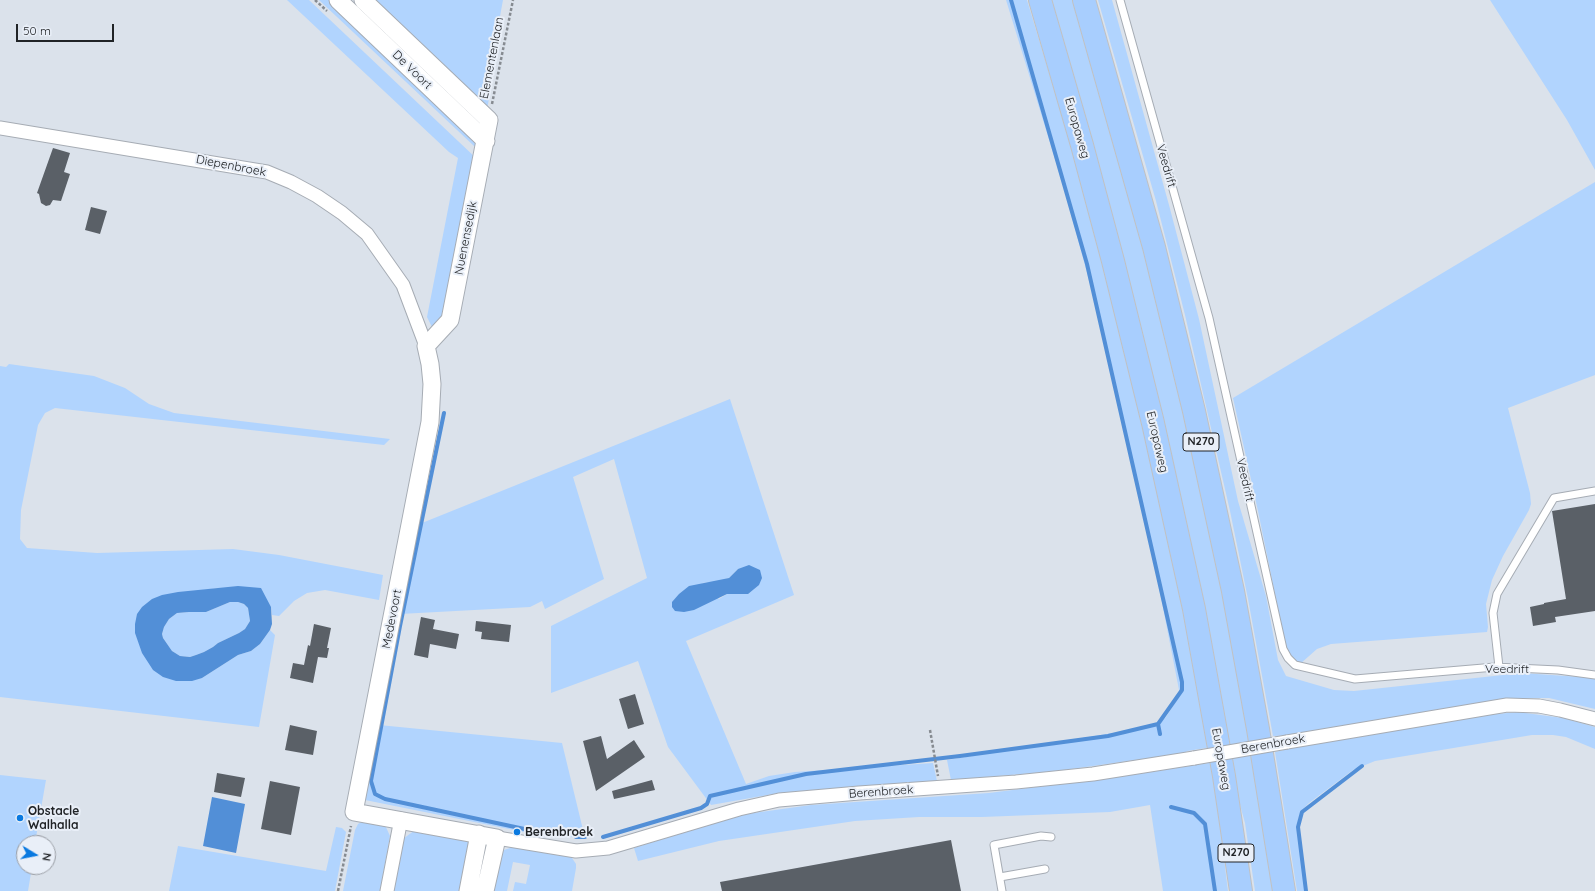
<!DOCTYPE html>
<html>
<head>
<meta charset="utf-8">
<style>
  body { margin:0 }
  #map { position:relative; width:1595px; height:891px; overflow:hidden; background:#dbe2eb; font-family:Quicksand,sans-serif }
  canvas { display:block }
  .north { position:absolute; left:16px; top:835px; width:40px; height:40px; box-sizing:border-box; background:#e9eff8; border:1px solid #999da4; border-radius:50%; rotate:100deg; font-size:11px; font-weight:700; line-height:16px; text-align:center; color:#202326 }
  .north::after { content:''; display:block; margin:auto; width:14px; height:18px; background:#0979e0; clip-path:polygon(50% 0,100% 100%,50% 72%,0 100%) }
  .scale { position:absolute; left:16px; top:24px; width:98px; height:18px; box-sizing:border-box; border:2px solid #202326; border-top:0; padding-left:5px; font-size:12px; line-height:14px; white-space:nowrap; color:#202326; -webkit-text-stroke:3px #e9eff8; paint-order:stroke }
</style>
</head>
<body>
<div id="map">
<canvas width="1595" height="891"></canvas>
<div class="north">N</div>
<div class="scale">50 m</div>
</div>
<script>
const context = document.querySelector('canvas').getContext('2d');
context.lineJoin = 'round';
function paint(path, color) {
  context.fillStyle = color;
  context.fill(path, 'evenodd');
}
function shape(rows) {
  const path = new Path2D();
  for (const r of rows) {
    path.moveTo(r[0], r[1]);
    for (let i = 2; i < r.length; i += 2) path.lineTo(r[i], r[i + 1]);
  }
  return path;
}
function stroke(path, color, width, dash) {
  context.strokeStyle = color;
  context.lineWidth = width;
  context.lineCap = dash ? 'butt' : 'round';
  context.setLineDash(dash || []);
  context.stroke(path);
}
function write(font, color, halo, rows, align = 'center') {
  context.font = font + ' Quicksand,sans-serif';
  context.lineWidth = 4;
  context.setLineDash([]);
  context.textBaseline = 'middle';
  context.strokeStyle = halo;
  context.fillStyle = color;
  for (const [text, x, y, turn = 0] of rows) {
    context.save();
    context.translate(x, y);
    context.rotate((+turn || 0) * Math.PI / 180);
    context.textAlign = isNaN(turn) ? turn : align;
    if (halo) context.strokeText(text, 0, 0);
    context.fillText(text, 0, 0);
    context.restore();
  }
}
paint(shape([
  [287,0,309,0,477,159,441,321,432,327,427,317,458,158,449,152],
  [319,0,333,0,370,43,406,77,436,97,479,145,474,146],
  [371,0,503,0,486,92,490,94,486,114],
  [1006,0,1027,0,1117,296,1212,747,1187,751,1185,753,1057,771,951,780,947,760,1156,726,1166,717,1180,695,1157,577,1101,324,1063,185],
  [1049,0,1077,0,1114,126,1209,512,1276,891,1255,891,1245,823,1229,765],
  [1098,0,1112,0,1169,205,1199,319,1238,501,1266,596,1278,660,1286,676,1334,690,1354,691,1522,673,1595,678,1595,709,1549,698,1526,698,1476,703,1295,735,1273,736,1248,599,1230,511,1185,315,1156,201],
  [1490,0,1595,0,1595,170,1567,120],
  [1595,182,1595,375,1508,408,1530,493,1531,504,1529,510,1503,556,1492,580,1486,604,1488,627,1487,632,1331,644,1317,649,1300,664,1289,658,1286,648,1258,511,1233,398],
  [9,364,94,376,125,388,149,404,174,413,390,439,384,445,55,408,45,413,38,425,21,510,20,539,27,548,97,553,233,549,279,555,383,575,379,600,325,590,307,593,294,601,279,616,272,615,271,607,219,588,204,590,135,624,202,678,238,655,251,651,260,644,270,630,275,635,259,727,0,697,0,366,6,367],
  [730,399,794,595,686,641,746,784,769,776,795,772,933,763,937,781,779,793,711,805,668,747,638,661,551,693,551,626,647,578,614,459,573,477,604,579,545,609,542,601,530,607,400,614,417,525],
  [738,569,748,594,727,594,719,599,702,583,717,582,729,578],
  [230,602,238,602,244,604,248,608,250,621,245,629,239,633,218,643,213,647,204,652,196,655,190,657,180,656,172,651,163,638,162,634,164,627,169,619,177,613,189,612,206,612],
  [1518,712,1563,718,1595,727,1595,749,1566,737,1553,735,1532,735,1375,761,1353,770,1309,803,1301,811,1298,820,1307,891,1297,891,1275,752,1302,746,1476,716],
  [379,725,562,743,585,838,539,835,365,800],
  [1215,762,1221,801,1225,867,1228,891,1163,891,1150,805,1110,812,982,817,919,817,855,821,719,841,638,861,634,848,739,815,811,805,989,793,1138,774],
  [0,775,46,780,35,843,24,843,24,867,32,867,28,891,0,891],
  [365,820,385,825,390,836,380,891,343,891,355,830,358,824],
  [336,827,342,828,346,832,335,891,169,891,178,846,326,871],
  [419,827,462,837,468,842,470,846,465,891,392,891,403,839],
  [513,847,567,855,572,858,576,864,576,868,572,891,513,891,515,882,526,884,530,865,513,862,507,891,494,891,501,851]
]), '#b1d4fe');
paint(shape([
  [749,565,760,570,762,578,759,585,748,594,727,594,694,610,684,612,675,611,672,607,672,602,679,594,689,586,729,578,738,569],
  [238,586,261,588,271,607,272,624,270,630,260,644,251,651,238,655,202,678,192,681,176,681,163,677,153,670,142,653,135,633,135,624,137,614,142,607,152,599,162,595,178,592],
  [230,602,238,602,244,604,248,608,250,621,245,629,239,633,218,643,213,647,204,652,196,655,190,657,180,656,172,651,163,638,162,634,164,627,169,619,177,613,189,612,206,612],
  [212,797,245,804,236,853,203,846]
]), '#528fd7');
stroke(shape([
  [1011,0,1087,264,1182,682,1182,690,1158,724],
  [444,413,400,626,371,781,375,794,385,799,529,830,564,835],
  [1171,807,1194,813,1205,824,1215,891],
  [576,837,585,837],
  [603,837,701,808,707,804,710,796,806,774,960,756,1108,736,1158,724,1160,734],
  [1306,891,1298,827,1302,812,1362,766]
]), '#528fd7', 4);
paint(shape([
  [53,148,70,153,64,172,70,174,61,201,53,200,50,205,46,206,41,203,39,194,37,193],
  [91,207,107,211,100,234,85,230],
  [1595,504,1595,611,1555,617,1556,622,1533,626,1530,607,1544,604,1544,603,1566,599,1552,511],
  [421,617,435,620,433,629,459,634,456,649,430,644,428,658,414,655],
  [476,621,511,625,509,642,481,639,482,632,475,631],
  [314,624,331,628,327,648,329,648,327,658,318,657,313,683,290,678,293,663,304,665,308,645,310,646],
  [635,694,644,724,628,729,619,699],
  [290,725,317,731,313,755,285,750],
  [601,736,607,759,634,740,645,757,596,791,583,741],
  [217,773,245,778,241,797,214,792],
  [652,780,655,790,614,799,612,791],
  [270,781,300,787,291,835,261,829],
  [951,840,961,891,722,891,720,882]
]), '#5a6067');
const service = shape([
  [1120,0,1209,318,1283,649,1288,658,1295,665,1355,679,1495,667,1558,670,1595,675],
  [1499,667,1493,613,1497,594,1554,498,1595,491],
  [1000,877,1045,869],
  [1002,891,994,845,1041,836,1051,837]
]);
const minor = shape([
  [0,128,267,172,291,182,317,196,342,213,367,234,403,285,426,346],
  [1287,742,1507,705,1539,706,1560,710,1595,719],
  [497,838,576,851,608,848,739,809,779,800,859,793,1016,782,1093,774,1194,758],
  [387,891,401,819]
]);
const tertiary = shape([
  [338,0,486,141],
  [363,0,489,120,450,320,426,346,430,364,432,384,430,422,354,812,497,838,485,891],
  [468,891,479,834]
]);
const trunk = shape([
  [1040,0,1082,145,1113,261,1153,423,1194,609,1224,776,1241,891],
  [1084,0,1154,247,1194,411,1233,591,1258,729,1284,891]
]);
stroke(service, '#a6acb4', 9);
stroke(minor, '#a6acb4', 15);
stroke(tertiary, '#a6acb4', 19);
stroke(trunk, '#c1c1c2', 24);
stroke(shape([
  [315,0,327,11],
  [492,104,513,0],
  [930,730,938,776],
  [338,891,351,826]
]), '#868b91', 2.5, [3, 2]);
stroke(service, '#fff', 7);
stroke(minor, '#fff', 13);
stroke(tertiary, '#fff', 17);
stroke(trunk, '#a8cefe', 22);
const minorBridge = shape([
  [1194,758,1287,742]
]);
stroke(minorBridge, '#a6acb4', 15, []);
stroke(minorBridge, '#fff', 13);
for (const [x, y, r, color] of [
  [20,818,4,"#0979e0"],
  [517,832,4,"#0979e0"]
]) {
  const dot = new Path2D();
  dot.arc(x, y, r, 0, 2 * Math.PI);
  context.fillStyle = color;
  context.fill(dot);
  stroke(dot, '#e9eff8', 1.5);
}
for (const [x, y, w] of [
  [1201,442,36],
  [1236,853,36]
]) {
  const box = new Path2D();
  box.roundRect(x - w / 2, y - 9, w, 18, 3);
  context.fillStyle = '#e9eff8';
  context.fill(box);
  stroke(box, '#202326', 1);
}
write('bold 11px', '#202326', null, [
  ["N270",1201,442],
  ["N270",1236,853]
]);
write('12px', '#202326', '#e9eff8', [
  ["Elementenlaan",492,58,-79],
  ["De Voort",412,70,44],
  ["Europaweg",1077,128,74],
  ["Diepenbroek",231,166,11],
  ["Veedrift",1166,166,74],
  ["Nuenensedijk",466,238,-79],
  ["Europaweg",1157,442,77],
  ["Veedrift",1245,480,77],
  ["Medevoort",392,619,-79],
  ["Veedrift",1507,669],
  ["Berenbroek",1273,744,-10],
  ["Europaweg",1221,759,80],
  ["Berenbroek",881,792,-4]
]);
write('bold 12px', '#202326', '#e9eff8', [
  ["Obstacle",28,811],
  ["Walhalla",28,825],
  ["Berenbroek",525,832]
], 'left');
</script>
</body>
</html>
